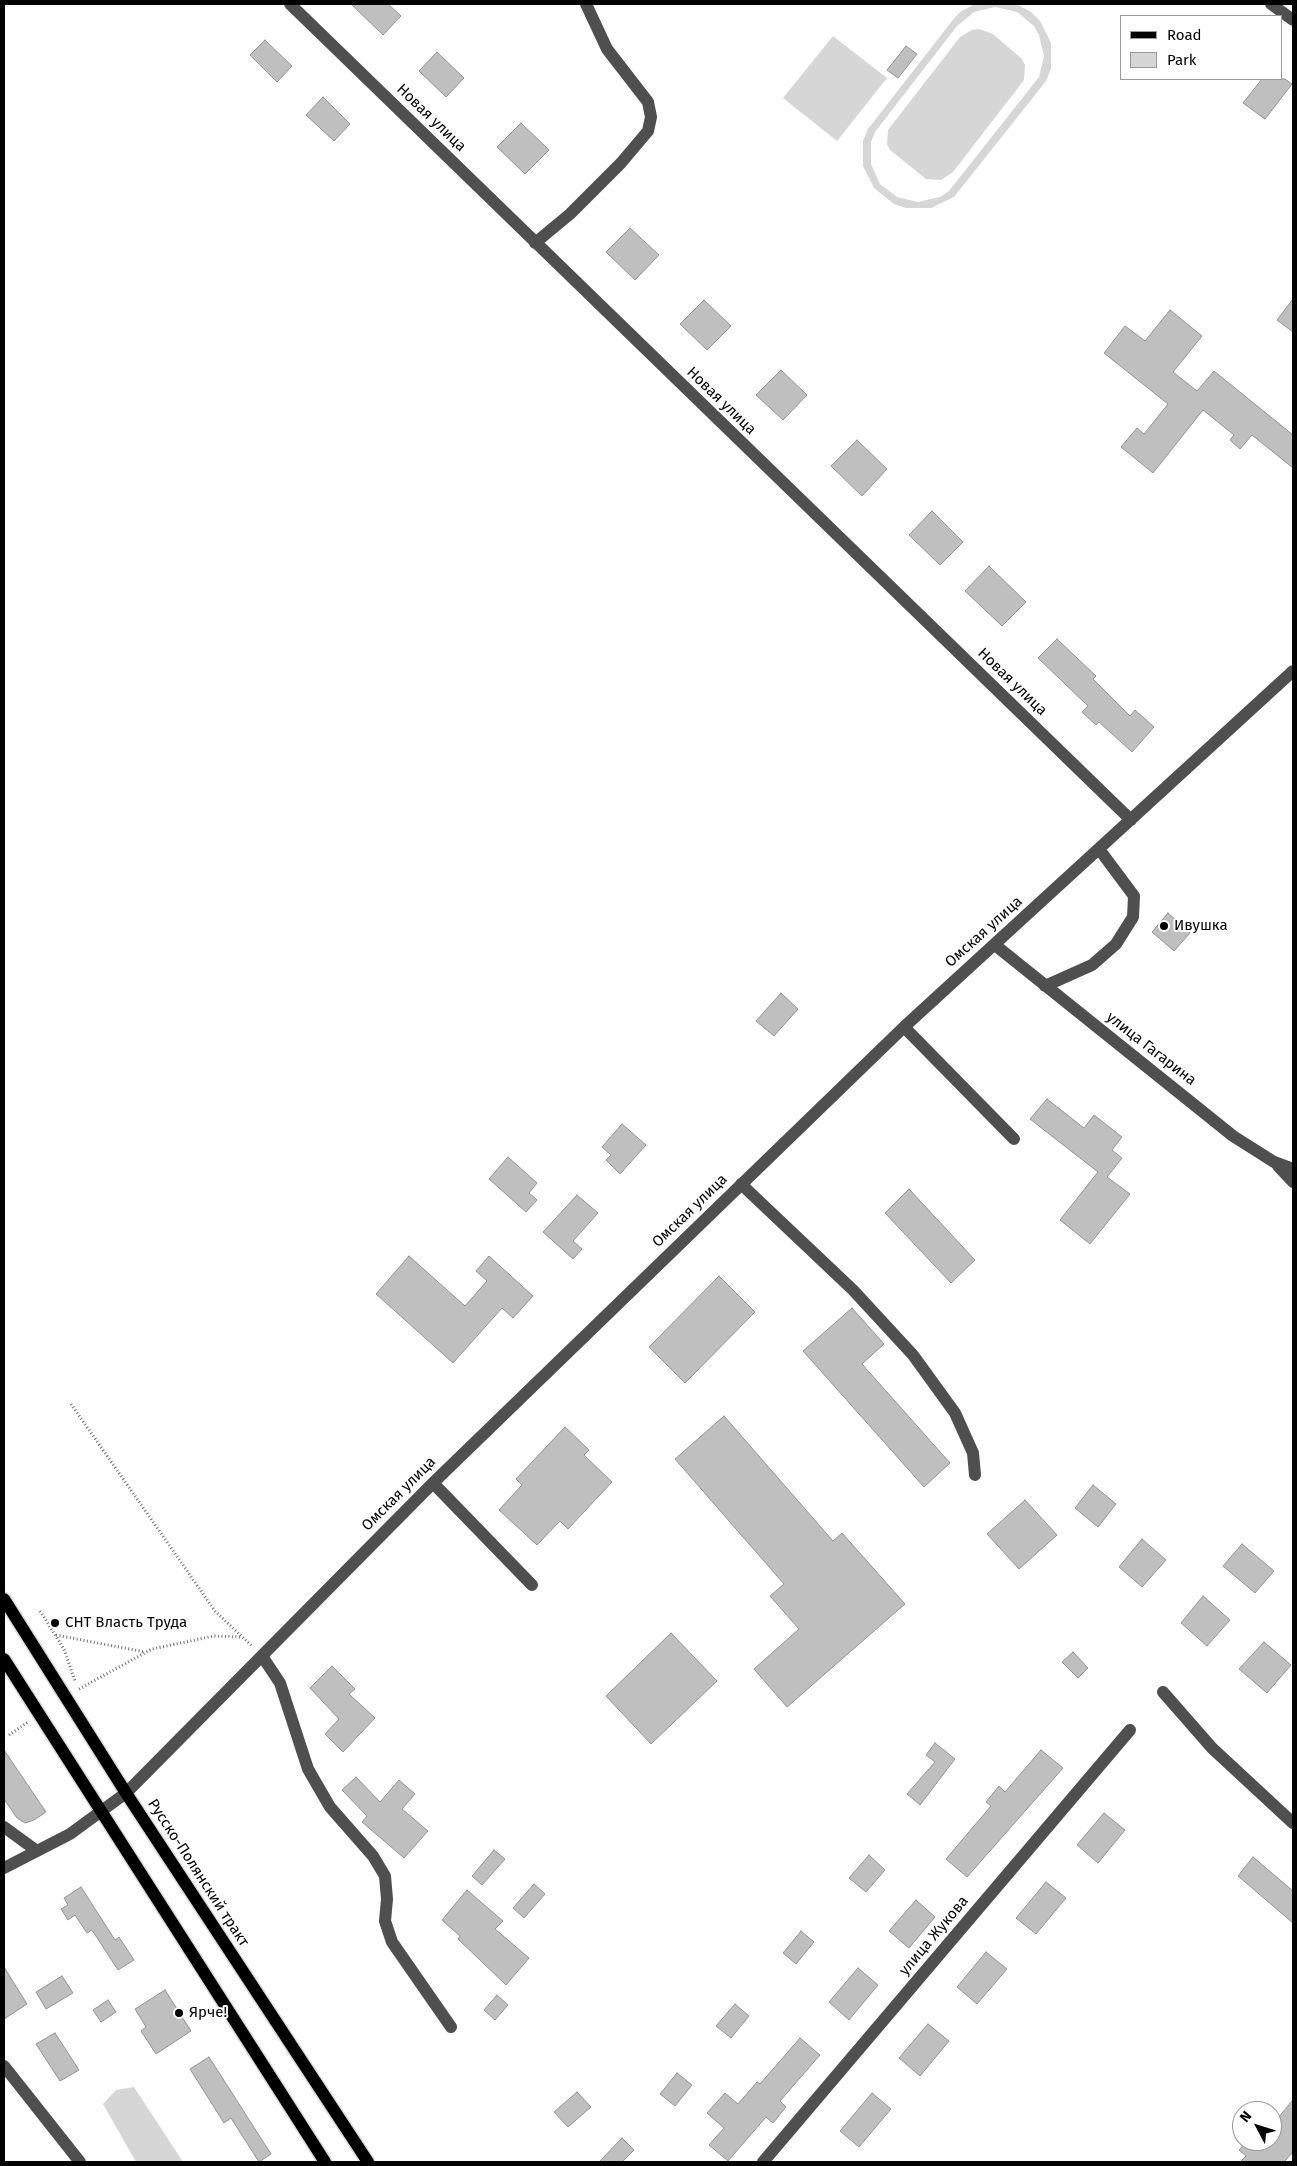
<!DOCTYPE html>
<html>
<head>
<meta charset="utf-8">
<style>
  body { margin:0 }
  #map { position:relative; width:1297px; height:2166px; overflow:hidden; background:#fff; font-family:"Fira Sans",sans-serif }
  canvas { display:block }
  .frame { position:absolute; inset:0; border:5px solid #000; pointer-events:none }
  .legend { position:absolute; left:1120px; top:15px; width:162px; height:65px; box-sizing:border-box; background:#fff; border:1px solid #999; margin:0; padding:6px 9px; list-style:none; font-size:15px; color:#000 }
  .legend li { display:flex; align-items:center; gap:10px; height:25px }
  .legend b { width:25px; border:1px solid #999 }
  .north { position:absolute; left:1232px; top:2101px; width:50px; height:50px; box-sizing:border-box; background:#fff; border:1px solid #999; border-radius:50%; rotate:310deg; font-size:14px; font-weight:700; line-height:20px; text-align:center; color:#000 }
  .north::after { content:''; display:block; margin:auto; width:18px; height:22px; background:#000; clip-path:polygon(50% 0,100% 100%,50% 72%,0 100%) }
</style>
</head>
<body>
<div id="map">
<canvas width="1297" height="2166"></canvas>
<div class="frame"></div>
<ul class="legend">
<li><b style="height:6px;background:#000"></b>Road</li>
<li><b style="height:14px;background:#d6d6d6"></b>Park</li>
</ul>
<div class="north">N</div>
</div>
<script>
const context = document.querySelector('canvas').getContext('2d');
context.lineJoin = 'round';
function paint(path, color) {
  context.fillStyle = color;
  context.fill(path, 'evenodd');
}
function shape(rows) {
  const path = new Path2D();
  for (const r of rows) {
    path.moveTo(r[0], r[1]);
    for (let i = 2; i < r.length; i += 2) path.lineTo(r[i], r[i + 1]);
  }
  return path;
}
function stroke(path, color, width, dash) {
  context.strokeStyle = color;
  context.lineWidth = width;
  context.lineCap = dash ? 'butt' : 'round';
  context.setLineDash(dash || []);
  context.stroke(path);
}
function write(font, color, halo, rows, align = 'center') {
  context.font = font + ' "Fira Sans",sans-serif';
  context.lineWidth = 4;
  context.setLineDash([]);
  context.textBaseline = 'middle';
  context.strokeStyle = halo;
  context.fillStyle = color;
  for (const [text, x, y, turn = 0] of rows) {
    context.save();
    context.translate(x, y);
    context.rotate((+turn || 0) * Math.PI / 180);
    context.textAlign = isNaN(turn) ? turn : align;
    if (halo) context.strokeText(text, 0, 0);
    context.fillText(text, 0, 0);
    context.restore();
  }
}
paint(shape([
  [975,4,1016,4,1031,12,1040,21,1051,43,1051,69,1046,81,954,197,931,208,906,208,894,204,874,188,863,166,863,141,868,129,952,21,960,12],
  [995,7,1017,12,1034,26,1039,35,1044,56,1039,77,949,191,940,197,918,202,897,197,880,184,871,164,871,142,875,132,957,26,974,12],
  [979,29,993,34,1022,59,1025,65,1024,80,953,172,941,180,926,179,890,150,887,144,888,130,960,37,972,30],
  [833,36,887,78,837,141,783,98],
  [134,2087,183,2162,136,2162,103,2104,116,2090]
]), '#d6d6d6');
const building = shape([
  [351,4,388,4,401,16,383,35,351,4],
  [265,40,292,66,277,82,250,55,265,40],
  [906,46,917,54,898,78,887,70,906,46],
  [437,52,464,78,446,97,419,71,437,52],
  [1262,79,1285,79,1292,84,1265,119,1243,103,1262,79],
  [323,97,350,124,334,141,306,115,323,97],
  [521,123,549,150,525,174,497,147,521,123],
  [630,228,659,255,635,280,606,252,630,228],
  [1293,299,1293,332,1277,320,1293,299],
  [704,300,731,326,707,350,680,324,704,300],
  [1170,310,1202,336,1173,372,1197,391,1214,371,1293,435,1293,468,1252,435,1240,449,1230,440,1234,435,1203,410,1153,473,1121,447,1137,428,1144,434,1168,404,1104,353,1125,326,1145,341,1170,310],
  [781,370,807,395,783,420,756,395,781,370],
  [857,440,887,469,862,496,831,466,857,440],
  [932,511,963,542,940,565,909,535,932,511],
  [989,566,1026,602,1002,626,965,591,989,566],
  [1057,639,1096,676,1093,679,1130,716,1135,710,1154,727,1132,752,1099,722,1096,725,1082,712,1088,706,1038,658,1057,639],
  [1168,913,1190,933,1174,951,1152,932,1168,913],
  [781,993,798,1009,774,1036,756,1021,781,993],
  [1047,1099,1084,1128,1094,1115,1122,1137,1112,1150,1122,1158,1107,1177,1130,1194,1090,1244,1060,1220,1098,1172,1030,1119,1047,1099],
  [622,1124,646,1145,620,1174,606,1160,611,1155,602,1147,622,1124],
  [508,1157,537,1183,529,1193,537,1200,526,1212,489,1179,508,1157],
  [909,1189,975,1260,951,1283,885,1213,909,1189],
  [577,1195,598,1213,573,1241,582,1249,573,1259,543,1232,577,1195],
  [409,1256,465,1306,487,1281,476,1271,489,1256,533,1296,513,1318,502,1308,453,1363,376,1294,409,1256],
  [719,1276,755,1312,685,1383,649,1347,719,1276],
  [852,1308,884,1344,862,1364,950,1463,924,1487,803,1351,852,1308],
  [724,1416,833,1541,842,1533,905,1604,787,1707,754,1669,799,1629,770,1596,784,1584,675,1459,724,1416],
  [565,1427,589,1450,584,1455,612,1482,568,1529,560,1521,537,1545,499,1510,522,1485,516,1479,565,1427],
  [1093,1485,1116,1504,1098,1527,1075,1508,1093,1485],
  [1025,1500,1057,1535,1019,1569,987,1534,1025,1500],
  [1142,1539,1166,1560,1142,1587,1119,1567,1142,1539],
  [1242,1544,1274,1571,1255,1593,1223,1566,1242,1544],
  [1203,1596,1230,1620,1207,1646,1181,1623,1203,1596],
  [671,1633,717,1681,651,1744,606,1696,671,1633],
  [1264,1642,1291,1665,1267,1693,1239,1669,1264,1642],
  [1073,1652,1088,1668,1078,1678,1062,1662,1073,1652],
  [332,1666,355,1689,349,1694,375,1718,343,1752,325,1734,339,1719,310,1688,332,1666],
  [935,1743,955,1759,920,1805,907,1794,935,1762,926,1755,935,1743],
  [4,1750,46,1812,34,1820,25,1823,17,1818,4,1799,4,1750],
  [1041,1750,1063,1768,967,1877,946,1859,991,1806,986,1802,999,1786,1005,1792,1041,1750],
  [356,1777,380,1802,399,1780,415,1794,402,1809,428,1831,404,1858,362,1822,367,1816,342,1790,356,1777],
  [1104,1813,1125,1830,1098,1863,1077,1845,1104,1813],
  [494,1850,505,1859,482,1885,472,1876,494,1850],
  [869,1855,885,1870,866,1892,849,1878,869,1855],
  [1253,1857,1293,1891,1293,1923,1238,1876,1253,1857],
  [1046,1882,1066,1898,1036,1934,1016,1918,1046,1882],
  [534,1884,545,1894,524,1918,513,1908,534,1884],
  [81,1887,115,1940,119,1937,134,1960,118,1970,92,1930,87,1933,75,1915,68,1920,61,1909,68,1905,64,1898,81,1887],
  [467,1890,503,1921,495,1929,529,1958,506,1985,458,1939,460,1936,442,1920,467,1890],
  [916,1900,935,1917,909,1948,889,1931,916,1900],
  [801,1931,814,1942,796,1964,783,1953,801,1931],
  [986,1952,1007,1969,977,2004,957,1987,986,1952],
  [4,1967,27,2004,4,2019,4,1967],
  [858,1968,878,1985,849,2020,829,2002,858,1968],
  [62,1976,73,1993,46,2009,36,1992,62,1976],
  [165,1990,191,2031,156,2054,141,2031,146,2027,135,2009,165,1990],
  [497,1995,508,2005,495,2020,484,2010,497,1995],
  [108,2000,116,2012,101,2022,93,2010,108,2000],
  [735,2004,749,2016,731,2038,716,2026,735,2004],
  [928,2024,949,2041,920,2076,899,2058,928,2024],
  [55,2033,79,2070,60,2081,36,2044,55,2033],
  [800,2038,820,2055,780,2101,786,2107,773,2123,766,2117,728,2161,709,2145,724,2128,707,2113,725,2093,738,2104,757,2082,760,2084,800,2038],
  [209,2057,271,2154,259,2162,231,2118,224,2123,190,2069,209,2057],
  [677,2073,692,2085,675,2106,660,2094,677,2073],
  [577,2092,591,2107,568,2127,554,2112,577,2092],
  [872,2093,891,2109,859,2147,840,2131,872,2093],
  [1293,2100,1293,2152,1284,2162,1240,2162,1246,2156,1239,2150,1247,2141,1272,2141,1272,2125,1293,2100],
  [622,2138,634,2150,622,2162,599,2162,622,2138]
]);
paint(building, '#bfbfbf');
stroke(building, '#939393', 1);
const major = shape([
  [4,1599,126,1793,368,2162],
  [4,1659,325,2162]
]);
stroke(major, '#dbdbdb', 15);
stroke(shape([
  [71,1404,215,1611,253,1647],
  [40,1611,64,1649,75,1681],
  [56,1635,145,1652],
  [79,1689,152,1649,214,1636,242,1637],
  [9,1735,28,1722]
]), '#717171', 3, [1, 2.5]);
stroke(shape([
  [290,4,1131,820],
  [1271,4,1293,20],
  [535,243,570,214,621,163,648,131,651,117,648,102,607,49,586,4],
  [995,945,1233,1136,1274,1162,1293,1169],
  [1045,986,1092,965,1116,944,1133,917,1134,896,1099,849],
  [904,1027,1014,1139],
  [1278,1166,1293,1182],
  [741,1184,853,1290,913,1355,955,1413,973,1453,975,1475],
  [433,1483,532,1585],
  [262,1656,280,1683,308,1769,330,1807,373,1856,385,1876,387,1899,385,1921,392,1942,451,2027],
  [1163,1692,1212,1748,1293,1823],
  [4,1827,37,1851],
  [4,1868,70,1834,126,1793,433,1483,904,1027,1293,671],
  [4,2066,80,2162],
  [763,2162,1130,1730]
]), '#4f4f4f', 12);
stroke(major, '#000', 12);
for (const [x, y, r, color] of [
  [1164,926,5,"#000"],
  [55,1623,5,"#000"],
  [179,2013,5,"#000"]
]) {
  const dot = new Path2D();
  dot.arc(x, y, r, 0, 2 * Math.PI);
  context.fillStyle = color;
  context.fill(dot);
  stroke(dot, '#fff', 2);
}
write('15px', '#000', '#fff', [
  ["Новая улица",431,118,44],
  ["Новая улица",721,401,44],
  ["Новая улица",1012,682,44],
  ["Омская улица",984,932,-42],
  ["улица Гагарина",1151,1049,38],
  ["Омская улица",690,1211,-44],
  ["Омская улица",399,1494,-45],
  ["Русско-Полянский тракт",198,1873,57],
  ["улица Жукова",934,1936,-50]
]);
write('15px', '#000', '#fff', [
  ["Ивушка",1174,926],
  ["СНТ Власть Труда",65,1623],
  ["Ярче!",189,2013]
], 'left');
</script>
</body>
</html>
